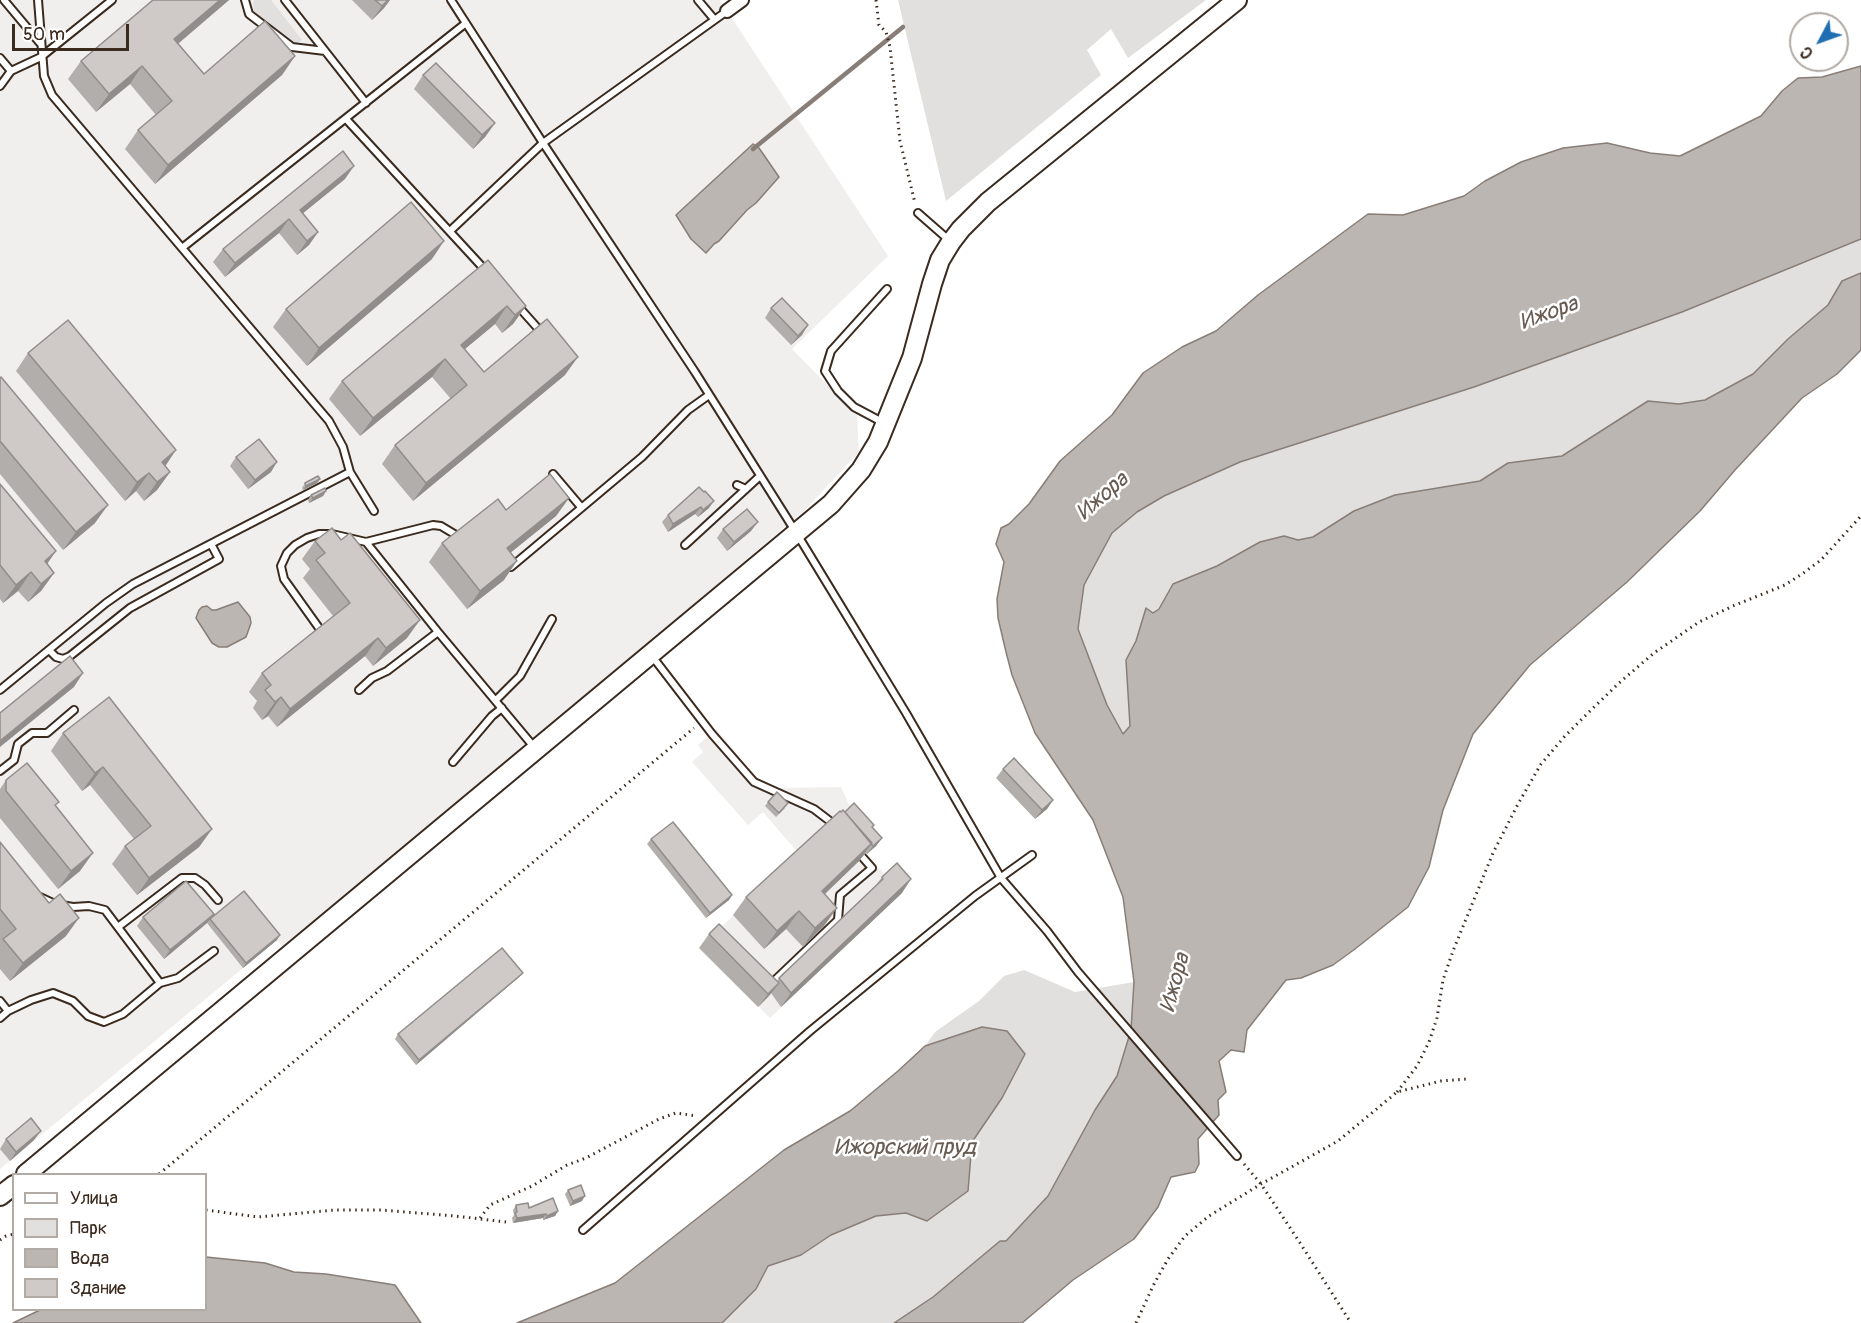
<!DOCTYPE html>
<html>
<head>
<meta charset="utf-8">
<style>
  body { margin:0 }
  #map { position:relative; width:1861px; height:1323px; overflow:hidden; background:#fff; font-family:Pangolin,sans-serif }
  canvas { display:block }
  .legend { position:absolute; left:12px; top:1173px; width:195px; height:138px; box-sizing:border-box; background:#fff; border:2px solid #b1aaa5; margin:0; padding:8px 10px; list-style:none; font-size:18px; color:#3b2a1e }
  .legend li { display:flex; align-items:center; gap:12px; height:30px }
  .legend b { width:30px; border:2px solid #b1aaa5 }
  .north { position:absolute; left:1789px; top:12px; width:60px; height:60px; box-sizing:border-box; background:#fff; border:2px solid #b1aaa5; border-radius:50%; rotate:229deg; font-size:16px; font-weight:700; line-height:24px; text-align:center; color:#3b2a1e }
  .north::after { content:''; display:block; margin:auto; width:21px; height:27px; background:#1f6fb2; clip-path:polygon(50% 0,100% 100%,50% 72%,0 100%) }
  .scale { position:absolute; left:12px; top:24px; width:117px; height:27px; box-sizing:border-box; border:3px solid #3b2a1e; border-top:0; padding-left:8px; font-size:18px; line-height:21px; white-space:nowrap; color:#3b2a1e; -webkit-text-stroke:4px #fff; paint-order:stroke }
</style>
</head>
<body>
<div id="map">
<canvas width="1861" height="1323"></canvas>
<ul class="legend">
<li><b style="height:8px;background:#fff"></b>Улица</li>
<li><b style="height:16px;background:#e2e0de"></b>Парк</li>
<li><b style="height:16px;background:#bcb6b3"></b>Вода</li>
<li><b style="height:16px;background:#cfcac7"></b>Здание</li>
</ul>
<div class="north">С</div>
<div class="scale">50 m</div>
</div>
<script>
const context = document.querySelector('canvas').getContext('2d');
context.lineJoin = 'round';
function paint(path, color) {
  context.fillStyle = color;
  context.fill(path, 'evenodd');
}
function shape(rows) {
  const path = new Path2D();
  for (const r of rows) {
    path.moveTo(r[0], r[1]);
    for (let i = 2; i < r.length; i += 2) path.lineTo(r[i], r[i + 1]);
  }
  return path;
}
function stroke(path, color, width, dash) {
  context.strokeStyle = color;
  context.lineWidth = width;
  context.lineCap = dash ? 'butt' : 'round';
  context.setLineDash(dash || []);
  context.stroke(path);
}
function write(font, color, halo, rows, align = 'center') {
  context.font = font + ' Pangolin,sans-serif';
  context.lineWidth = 5;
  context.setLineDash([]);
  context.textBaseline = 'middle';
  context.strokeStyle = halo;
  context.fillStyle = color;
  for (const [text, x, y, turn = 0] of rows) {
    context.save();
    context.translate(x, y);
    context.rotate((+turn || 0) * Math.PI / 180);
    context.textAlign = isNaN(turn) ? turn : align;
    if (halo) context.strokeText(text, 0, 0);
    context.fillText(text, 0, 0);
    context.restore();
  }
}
paint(shape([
  [0,0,720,0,888,256,792,349,857,415,859,452,806,509,467,796,282,946,277,940,0,1169],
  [716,729,749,769,758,778,779,788,841,787,851,809,857,844,902,893,770,1018,699,948,799,854,763,812,748,825,692,762,703,752,698,745]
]), '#f1efee');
paint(shape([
  [254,0,271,0,302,40,296,44,285,38,254,11,253,3],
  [898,0,1206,0,1128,58,1111,29,1087,50,1101,75,946,201],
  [1861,239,1861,350,1837,374,1788,339,1753,374,1705,400,1679,404,1648,401,1562,456,1508,463,1480,481,1395,495,1354,511,1313,537,1298,540,1284,536,1260,542,1217,566,1173,584,1159,609,1153,613,1146,608,1136,641,1126,660,1130,727,1123,734,1107,705,1078,629,1084,585,1112,533,1137,512,1164,496,1240,462,1682,312],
  [1024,970,1075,992,1134,982,1131,1030,1117,1076,1095,1110,1048,1196,1006,1241,933,1297,894,1323,722,1323,756,1289,768,1266,801,1255,831,1235,876,1216,906,1213,968,1191,972,1142,1002,1098,1025,1054,982,1027,925,1046,935,1032,979,1001,1004,976]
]), '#e2e0de');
const water = shape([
  [1861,66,1861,239,1682,312,1474,387,1240,462,1164,496,1137,512,1112,533,1084,585,1078,629,1107,705,1123,734,1130,726,1126,660,1136,641,1146,608,1153,613,1159,609,1173,584,1217,566,1260,542,1284,536,1298,540,1313,537,1354,511,1395,495,1480,481,1508,463,1562,456,1648,401,1679,404,1705,400,1753,374,1788,339,1828,305,1842,281,1861,273,1861,350,1837,374,1802,398,1735,470,1700,511,1627,582,1530,665,1473,734,1443,810,1429,867,1408,907,1355,949,1333,965,1301,978,1286,980,1247,1030,1244,1052,1231,1050,1219,1061,1226,1092,1218,1100,1219,1115,1198,1139,1199,1164,1195,1172,1171,1177,1158,1207,1134,1239,1073,1280,1022,1323,894,1323,933,1297,1000,1241,1006,1241,1048,1196,1095,1110,1117,1076,1131,1030,1134,982,1123,897,1093,820,1035,733,1012,675,1006,652,998,618,997,599,1004,562,996,544,1001,528,1009,524,1029,504,1060,461,1112,415,1143,373,1182,347,1216,331,1258,295,1368,214,1403,215,1464,196,1485,181,1521,162,1563,148,1607,143,1650,153,1680,156,1761,116,1782,91,1798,78,1822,77,1861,66],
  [753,144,759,148,779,177,756,203,747,210,719,241,714,244,706,253,691,239,676,215,753,144],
  [238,602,250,617,251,623,246,637,227,647,219,647,212,643,196,618,199,610,202,607,207,606,212,610,216,610,238,602],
  [982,1027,1007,1031,1025,1054,1002,1098,972,1142,968,1191,927,1221,906,1213,876,1216,831,1235,801,1255,768,1266,756,1289,722,1323,517,1323,615,1283,784,1150,850,1111,898,1071,925,1046,982,1027],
  [206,1257,265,1263,294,1272,326,1274,395,1285,421,1323,13,1323,40,1310,206,1310,206,1257]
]);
paint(water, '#bcb6b3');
stroke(water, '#887e77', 1.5);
stroke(shape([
  [753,149,903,27]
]), '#887e77', 4.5);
const lane = shape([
  [4,0,40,43],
  [38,0,44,76,52,95,329,421,343,447,350,472,374,511],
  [245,0,249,14,292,47,325,51],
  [285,0,366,103],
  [451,0,543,143,695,372,797,534,906,713,1001,878,1047,931,1078,972,1237,1156],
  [698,0,714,19],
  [0,58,11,71,41,57,112,0],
  [0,86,11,71],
  [346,119,486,271],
  [918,213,950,241],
  [450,231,543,143,727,11],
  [182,248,466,23],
  [517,305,542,333],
  [884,423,854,407,838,391,825,371,831,351,887,289],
  [553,474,581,507],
  [737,485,746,489],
  [366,542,438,632,534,747],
  [685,545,760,476],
  [511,567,642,457,688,410,709,395],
  [319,628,284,579,281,566,287,553,295,545,307,538,319,534,332,534,366,542,433,525,441,526,456,535],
  [49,650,56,657,63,659,70,656,130,608,219,559,211,544],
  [652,656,712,734,754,782,814,809,835,825],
  [0,690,106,603,133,584,350,472],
  [359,690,372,678,387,671,438,632],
  [496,700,520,676,552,619],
  [453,762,492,716,502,708],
  [0,771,14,760,18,744,32,733,47,733,74,710],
  [40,897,55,904,73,907,89,906,105,910,160,983,178,978,214,951],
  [118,927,182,878,195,878,205,885,218,900],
  [771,981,773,982,838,920,840,895,872,868,857,851],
  [0,1001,8,1011,31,1000,53,993,73,1001,88,1016,104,1022,123,1014,160,983],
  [0,1018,8,1011],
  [583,1230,810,1031,975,896,1032,855]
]);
const street = shape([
  [727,11,742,0]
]);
const secondary = shape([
  [26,1174,831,504,861,470,878,442,912,358,932,284,940,260,951,242,961,229,988,202,1237,0],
  [0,1196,14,1185]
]);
stroke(lane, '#3b2a1e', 10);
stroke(street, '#3b2a1e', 16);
stroke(secondary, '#3b2a1e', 22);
stroke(shape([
  [876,0,879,25,886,32,890,47,900,141,915,203],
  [1397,1092,1417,1066,1429,1042,1437,1018,1443,980,1453,951,1493,853,1518,804,1541,764,1565,736,1589,712,1619,683,1654,653,1699,622,1733,606,1785,585,1802,574,1821,560,1861,516],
  [1244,1164,1261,1184,1302,1246,1351,1323],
  [159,1174,694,728],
  [206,1210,258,1217,335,1210,381,1210,455,1216,506,1222],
  [480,1218,490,1205,532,1186,567,1165,586,1158,659,1119,676,1113,697,1116],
  [0,1240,6,1236,14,1234],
  [1136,1323,1153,1286,1168,1259,1185,1236,1209,1216,1261,1184,1338,1141,1397,1092,1441,1081,1467,1079]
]), '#3b2a1e', 3, [1.5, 4.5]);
stroke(lane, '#fff', 6);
stroke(street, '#fff', 12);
stroke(secondary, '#fff', 18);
paint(shape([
  [153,0,229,0,178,44,204,74,295,56,282,75,155,184,125,149,138,130,156,115,130,84,96,112,68,79,81,61],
  [352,0,390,0,384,8,372,20],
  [423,75,495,123,485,137,473,149,414,89],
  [345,179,303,213,318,232,309,245,297,255,279,233,225,277,213,262,223,249],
  [432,259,307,366,273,327,286,309],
  [488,260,526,306,513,324,502,333,495,324,465,349,484,372,565,375,413,501,382,464,395,445,451,399,432,377,360,436,329,399,342,381],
  [771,308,802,335,791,345,765,318],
  [28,353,165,466,170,472,157,490,144,501,136,491,125,501,16,371],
  [0,378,95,523,63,550,0,474],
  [236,457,271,472,248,489,230,466],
  [320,479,317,483,303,490,302,488,305,483],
  [0,484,47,564,54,573,41,591,28,602,18,591,3,603,0,599],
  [699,487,709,508,698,517,695,514,668,532,662,522,668,515],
  [326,491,323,496,309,503,308,500,311,495],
  [569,498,556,516,510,553,504,580,467,609,429,562,442,543,506,510],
  [723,529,751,531,727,551,717,538],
  [315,541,407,638,373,666,365,656,277,727,268,716,262,720,253,708,257,701,249,692,262,673,333,616,303,578,310,569,302,559],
  [63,733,212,829,199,847,137,895,112,864,125,846,134,839,90,785,82,791,51,751],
  [1003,769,1053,800,1047,809,1035,819,996,778],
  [6,780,56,807,80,871,58,889,0,818,0,789],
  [768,802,785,808,776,817,765,806],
  [841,812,845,812,874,825,872,827,882,838,876,846,867,854,866,853,859,861,825,894,824,926,803,947,786,929,764,949,733,915,746,897],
  [651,839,732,895,729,900,706,918,647,844],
  [0,842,66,936,10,981,0,969],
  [882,877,902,893,781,1007,771,993,758,1007,699,948,709,934,777,981,779,978,873,889],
  [214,914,210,919,277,940,243,968,207,923,164,959,137,926,143,917],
  [523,973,519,977,416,1065,395,1039,398,1034],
  [6,1139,34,1140,10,1161,0,1149],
  [568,1190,582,1201,570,1206,565,1194],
  [516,1205,529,1208,558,1211,555,1216,543,1220,543,1218,513,1223,512,1218,514,1215,513,1210]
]), '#b2aeab');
paint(shape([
  [220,0,229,0,161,58,174,39],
  [388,0,390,0,384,8,372,20,382,6],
  [295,56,282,75,155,184,168,165],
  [142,66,130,84,96,112,109,94],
  [495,123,485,137,473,149,482,135],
  [354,166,345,179,291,223,300,210],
  [289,219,279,233,225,277,235,263],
  [318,232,309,245,297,255,307,241],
  [444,241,432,259,307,366,319,348],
  [507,306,495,324,448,363,461,345],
  [526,306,513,324,502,333,515,315],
  [808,325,802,335,791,345,798,336],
  [578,357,565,375,413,501,426,483],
  [445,359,432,377,360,436,373,418],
  [176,450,164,468,162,462],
  [277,462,271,472,248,489,255,480],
  [170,472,157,490,144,501,157,482],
  [149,473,136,491,125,501,137,482],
  [320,479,317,483,303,490,306,486],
  [326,491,323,496,309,503,313,498],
  [569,498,556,516,494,566,507,548],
  [714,501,709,508,698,517,703,510],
  [108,505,95,523,63,550,76,532],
  [701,507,695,514,668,532,673,524],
  [758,522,751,531,727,551,734,542],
  [56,551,43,570,45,561],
  [517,561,504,580,467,609,480,591],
  [31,572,18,591,3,603,16,585],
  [54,573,41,591,28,602,41,584],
  [420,620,407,638,373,666,386,648],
  [378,638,365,656,277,727,290,709],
  [83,673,74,687,0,747,0,741],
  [281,697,268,716,262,720,275,702],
  [103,767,90,785,82,791,95,773],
  [1053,800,1047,809,1035,819,1042,810],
  [212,829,199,847,137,895,149,878],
  [882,838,876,846,867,854,873,846],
  [872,843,859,861,809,909,822,891],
  [93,853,80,871,58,889,71,871],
  [911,879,902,893,781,1007,791,993],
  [732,895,729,900,706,918,710,913],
  [837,908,824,926,803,947,815,928],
  [799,911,786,929,764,949,777,931],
  [214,914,207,923,164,959,170,950],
  [79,918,66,936,10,981,23,963],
  [280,935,277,940,243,968,246,963],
  [523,973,519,977,416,1065,419,1060],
  [779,983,769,996,758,1007,768,994],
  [41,1131,34,1140,10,1161,16,1152],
  [585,1196,582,1201,570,1206,573,1201],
  [558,1211,555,1216,543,1220,547,1216],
  [546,1214,543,1218,513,1223,517,1218]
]), '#918d8b');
const building = shape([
  [153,0,220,0,174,39,204,74,265,21,295,56,168,165,138,130,172,101,142,66,109,94,81,61,153,0],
  [375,0,388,0,382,6,375,0],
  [436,63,495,123,482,135,423,75,436,63],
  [343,151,354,166,300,210,318,232,307,241,289,219,235,263,223,249,343,151],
  [411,202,444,241,319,348,286,309,411,202],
  [488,260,526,306,515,315,507,306,461,345,484,372,547,319,578,357,426,483,395,445,467,385,445,359,373,418,342,381,488,260],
  [782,298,808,325,798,336,771,308,782,298],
  [68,320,176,450,162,462,170,472,157,482,149,473,137,482,28,353,68,320],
  [1,377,108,505,76,532,0,441,0,378,1,377],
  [259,439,277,462,255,480,236,457,259,439],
  [550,474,569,498,507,548,517,561,480,591,442,543,498,499,506,510,550,474],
  [318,476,320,479,306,486,305,483,318,476],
  [0,484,56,551,45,561,54,573,41,584,31,572,16,585,0,565,0,484],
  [699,487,704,492,705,491,714,501,703,510,701,507,673,524,668,515,699,487],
  [325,488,326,491,313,498,311,495,325,488],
  [747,509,758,522,734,542,723,529,747,509],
  [332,528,341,540,350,533,420,620,386,648,378,638,290,709,281,697,275,702,265,690,271,685,262,673,350,603,316,560,325,553,315,541,332,528],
  [70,656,83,673,0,741,0,713,70,656],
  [109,697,212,829,149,878,125,846,151,826,103,767,95,773,63,733,109,697],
  [1014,758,1053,800,1042,810,1003,769,1014,758],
  [27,763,59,802,55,805,93,853,71,871,6,791,6,780,27,763],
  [777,792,788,803,779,813,768,802,777,792],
  [854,803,874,825,872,827,882,838,873,846,845,812,854,803],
  [843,810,872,843,822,891,837,908,815,928,799,911,777,931,746,897,840,811,841,812,843,810],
  [673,822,732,895,710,913,651,839,673,822],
  [0,842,49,903,60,894,79,918,23,963,3,939,16,929,0,909,0,842],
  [897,863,911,879,791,993,779,978,883,879,882,877,897,863],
  [186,881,214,914,170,950,143,917,186,881],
  [244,891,280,935,246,963,210,919,244,891],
  [719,924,779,983,768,994,709,934,719,924],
  [502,948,523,973,419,1060,398,1034,502,948],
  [31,1118,41,1131,16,1152,6,1139,31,1118],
  [581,1185,585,1196,573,1201,568,1190,581,1185],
  [553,1198,558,1211,547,1216,546,1214,517,1218,515,1213,517,1212,516,1205,528,1203,529,1208,553,1198]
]);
paint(building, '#cfcac7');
stroke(building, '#918d8b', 1.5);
write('italic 22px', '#685b52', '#fff', [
  ["Ижора",1549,314,-20],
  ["Ижора",1103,497,-41],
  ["Ижора",1176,983,-75],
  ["Ижорский пруд",905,1148]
]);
</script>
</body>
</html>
